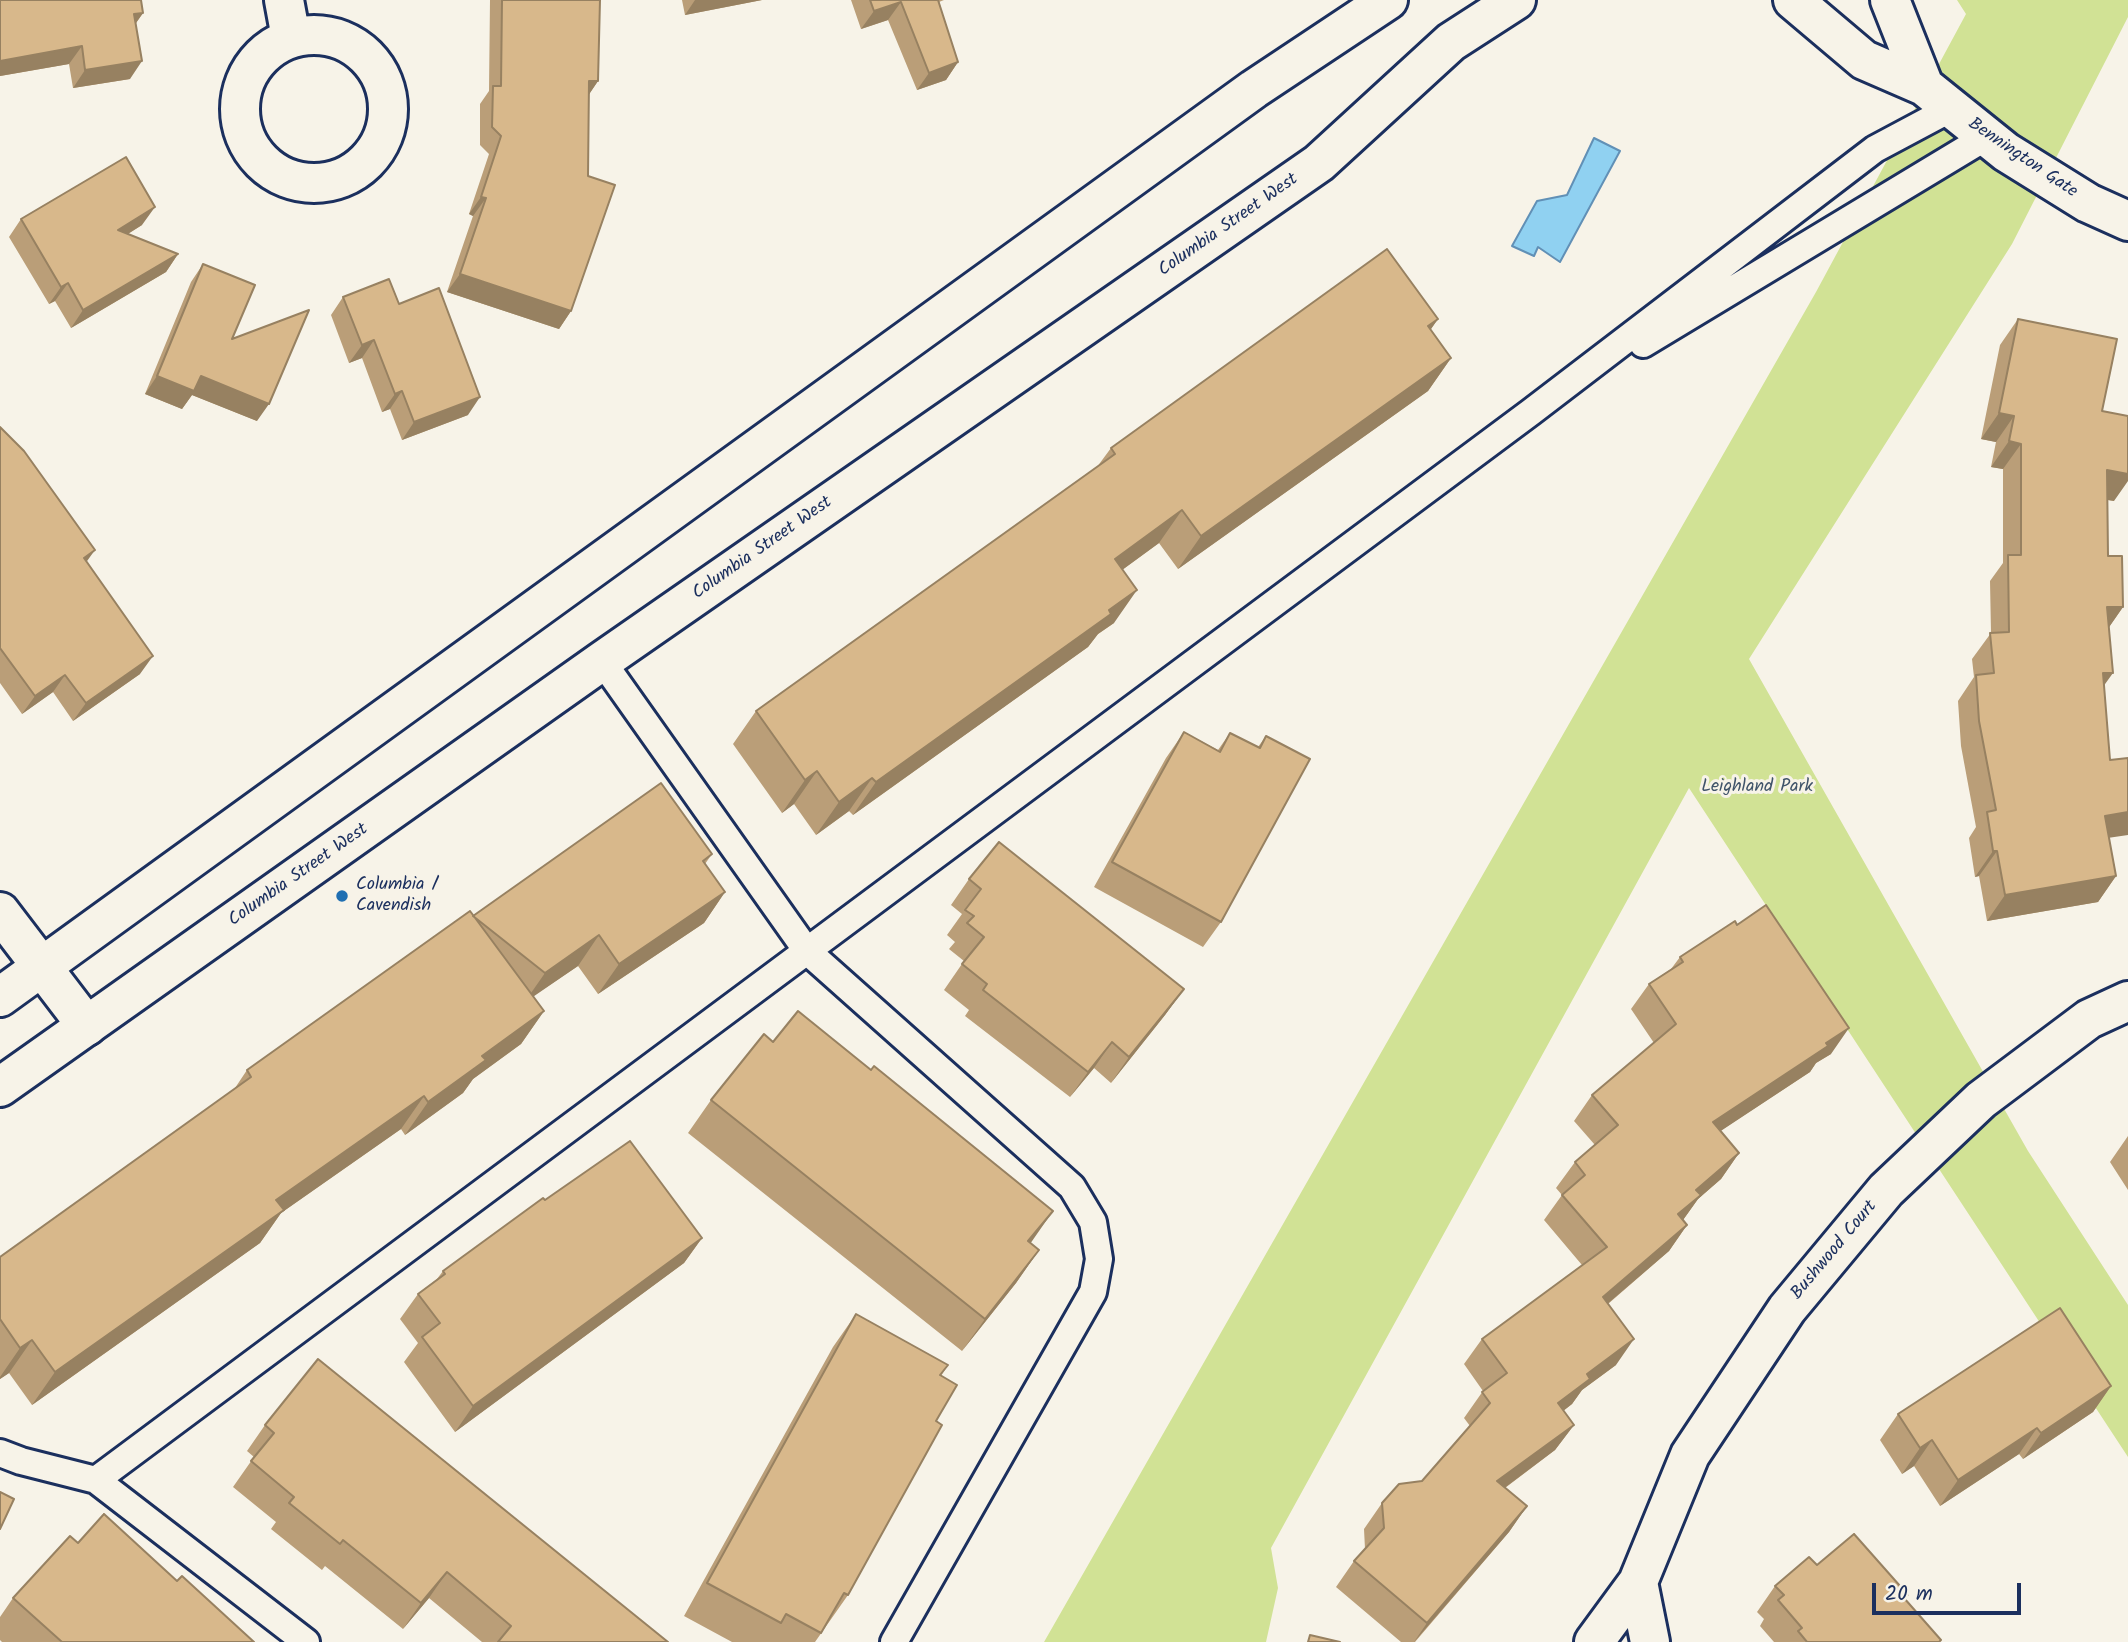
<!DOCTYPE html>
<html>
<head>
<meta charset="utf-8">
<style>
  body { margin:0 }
  #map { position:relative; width:2128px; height:1642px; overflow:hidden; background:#f7f3e8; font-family:Kalam,sans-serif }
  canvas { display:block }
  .scale { position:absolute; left:1872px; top:1583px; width:149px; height:32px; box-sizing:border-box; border:4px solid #1b2f5e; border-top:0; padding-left:9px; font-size:21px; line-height:24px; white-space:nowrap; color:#1b2f5e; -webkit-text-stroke:5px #f7f3e8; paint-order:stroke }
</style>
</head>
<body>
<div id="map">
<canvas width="2128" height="1642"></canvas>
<div class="scale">20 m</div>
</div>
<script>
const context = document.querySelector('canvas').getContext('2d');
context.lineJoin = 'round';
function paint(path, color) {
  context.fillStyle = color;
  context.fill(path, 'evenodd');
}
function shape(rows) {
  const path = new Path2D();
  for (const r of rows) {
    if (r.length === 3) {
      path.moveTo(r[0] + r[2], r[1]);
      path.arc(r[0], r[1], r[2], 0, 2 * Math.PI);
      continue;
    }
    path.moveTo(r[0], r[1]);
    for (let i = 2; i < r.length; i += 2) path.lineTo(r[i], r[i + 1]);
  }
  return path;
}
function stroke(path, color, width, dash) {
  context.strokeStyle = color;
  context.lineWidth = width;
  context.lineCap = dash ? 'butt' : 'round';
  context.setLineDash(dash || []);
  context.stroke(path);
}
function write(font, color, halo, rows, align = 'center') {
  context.font = font + ' Kalam,sans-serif';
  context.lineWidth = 6;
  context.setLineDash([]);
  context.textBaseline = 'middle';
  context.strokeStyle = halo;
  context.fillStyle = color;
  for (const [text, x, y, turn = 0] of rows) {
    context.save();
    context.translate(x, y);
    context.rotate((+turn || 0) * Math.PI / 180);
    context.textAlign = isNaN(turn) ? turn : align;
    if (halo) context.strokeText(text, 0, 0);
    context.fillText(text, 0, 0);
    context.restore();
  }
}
paint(shape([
  [1957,0,2128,0,2128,17,2012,244,1749,659,2028,1151,2128,1305,2128,1457,1689,788,1271,1548,1278,1588,1266,1642,1044,1642,1816,292,1966,14]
]), '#d1e295');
const water = shape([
  [1594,138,1620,151,1560,262,1538,247,1534,256,1512,246,1537,201,1567,195,1594,138]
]);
paint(water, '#90d1f1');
stroke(water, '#6190b6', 2);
const lane = shape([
  [1643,344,1986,137],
  [602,661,807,951,1072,1187,1093,1222,1099,1259,1093,1292,894,1642],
  [0,1453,21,1461,96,1480],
  [306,1642,96,1480,1531,412,1875,149,1950,109]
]);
const street = shape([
  [284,0,291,38],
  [1793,0,1864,60,1924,86,2006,152,2088,203,2128,221],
  [1890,0,1924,86],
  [314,109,74],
  [0,912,87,1026],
  [1594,1642,1638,1582],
  [1650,1642,1638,1582,1690,1455,1787,1309,1886,1190,1981,1100,2089,1019,2128,1001]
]);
const secondary = shape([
  [0,997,1254,89,1388,0],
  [0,1087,602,661,1319,163,1451,42,1516,0]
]);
stroke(lane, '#1b2f5e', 32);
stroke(street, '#1b2f5e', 44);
stroke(secondary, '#1b2f5e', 44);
stroke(lane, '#f7f3e8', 26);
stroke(street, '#f7f3e8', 38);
stroke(secondary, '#f7f3e8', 38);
paint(shape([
  [0,0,143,13,136,23,130,79,73,88,69,64,0,76],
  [490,0,600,0,598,81,589,94,571,311,559,329,447,292,473,216,469,214,489,154,480,145,480,104,489,91],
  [682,0,762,0,685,15],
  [851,0,944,0,939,2,958,62,946,80,917,90,888,20,861,29],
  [21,219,142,225,128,234,178,254,166,272,71,328,55,301,49,304,9,237],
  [203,264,232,339,257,421,192,395,182,409,145,394,191,282],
  [343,297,399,304,468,415,402,440,390,409,382,412,362,358,349,363,331,315],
  [1438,319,1430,330,1451,358,1428,391,1178,569,1159,543,1122,570,1114,623,1098,634,1088,647,853,815,849,811,816,835,794,804,782,813,733,744,756,711,1097,467,1111,448],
  [2018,319,2102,411,2114,501,2107,500,2108,556,2123,607,2109,627,2104,685,2109,838,2116,876,2098,902,1987,921,1979,876,1975,877,1969,838,1976,827,1961,746,1958,701,1974,677,1972,659,1991,633,1990,581,2003,563,2003,469,1991,467,1996,442,1981,439,2000,345],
  [0,427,86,562,140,674,73,721,53,692,22,714,0,683],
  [1184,732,1218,750,1230,733,1258,747,1266,736,1221,922,1203,947,1094,887,1166,758],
  [712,854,705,864,725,892,704,923,598,994,578,966,533,996,544,1011,521,1044,473,1079,463,1093,405,1135,401,1129,281,1213,260,1243,32,1405,9,1373,0,1379,0,1257,233,1091,247,1070,474,916],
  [969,879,1184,989,1165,1015,1111,1083,1094,1068,1070,1097,965,1016,969,1010,944,990,964,961,949,949,955,942,947,935,962,914,951,905],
  [1680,957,1831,1054,1816,1063,1810,1072,1720,1131,1739,1153,1721,1179,1698,1199,1683,1220,1687,1225,1669,1251,1608,1304,1616,1365,1582,1390,1572,1404,1563,1411,1574,1425,1555,1450,1505,1488,1527,1506,1509,1532,1415,1642,1401,1642,1336,1587,1354,1561,1365,1549,1364,1529,1382,1503,1422,1481,1470,1426,1464,1418,1483,1391,1464,1364,1482,1339,1582,1265,1544,1220,1562,1195,1556,1188,1575,1162,1595,1145,1574,1121,1592,1095,1654,1043,1631,1009,1649,984,1671,969],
  [711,1100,1030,1243,1039,1250,1016,1283,962,1351,688,1133],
  [2128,1136,2128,1190,2110,1162],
  [545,1200,702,1238,684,1263,455,1432,404,1362,418,1343,400,1319,418,1294,437,1279,443,1271],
  [856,1314,948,1365,941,1376,936,1421,848,1595,815,1642,732,1642,684,1616,833,1347],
  [2111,1386,2093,1412,2023,1459,2019,1454,1940,1506,1914,1466,1902,1474,1880,1440,1898,1414],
  [265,1425,668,1642,482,1642,429,1598,403,1629,325,1566,322,1570,271,1529,276,1522,233,1487,254,1457,247,1451],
  [78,1543,177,1581,254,1642,2,1642,0,1640,0,1617,13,1598],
  [1817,1565,1905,1599,1940,1642,1774,1642,1760,1626,1764,1619,1757,1612,1775,1586]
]), '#ba9e78');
paint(shape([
  [695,0,762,0,685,15],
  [901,2,888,20,861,29,874,11],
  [143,13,131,30,134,14],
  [82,46,69,64,0,76,0,61],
  [142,61,130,79,73,88,85,70],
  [958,62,946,80,917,90,929,73],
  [589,81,598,81,586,99],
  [481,197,486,198,473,216,469,214],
  [155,207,142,225,105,248,118,230],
  [178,254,166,272,71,328,83,310],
  [460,274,571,311,559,329,447,292],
  [68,283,55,301,49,304,61,287],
  [1438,319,1415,352,1428,326],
  [374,340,362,358,349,363,362,345],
  [1451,358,1428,391,1178,569,1201,536],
  [157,376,201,376,269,404,257,421,192,395,182,409,145,394],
  [402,391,390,409,382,412,395,394],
  [480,397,468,415,402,440,414,422],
  [1999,413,2014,416,1996,442,1981,439],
  [2009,441,2021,444,2003,469,1991,467],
  [2107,470,2128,474,2128,481,2114,501,2088,496],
  [1182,510,1159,543,1092,592,1115,559],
  [95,550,82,568,84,558],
  [1137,590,1114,623,1098,634,1088,647,853,815,876,782],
  [2107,607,2123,607,2105,633],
  [153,656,140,674,73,721,86,703],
  [2103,673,2113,673,2095,698],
  [65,675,53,692,22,714,35,696],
  [817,771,794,804,782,813,805,780],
  [872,778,849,811,816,835,839,802],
  [2128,812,2128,835,2087,841,2105,816],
  [1993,851,1997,851,1979,876,1975,877],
  [2116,876,2098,902,1987,921,2005,895],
  [725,892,704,923,598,994,619,964],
  [599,935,578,966,524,1003,545,973],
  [1184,989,1165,1015,1111,1083,1129,1057],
  [544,1011,521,1044,473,1079,463,1093,405,1135,428,1102,482,1056],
  [1849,1028,1831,1054,1816,1063,1810,1072,1695,1148,1713,1122,1826,1043],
  [1112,1042,1094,1068,1070,1097,1088,1072],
  [424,1096,401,1129,281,1213,260,1243,32,1405,55,1372,276,1200],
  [1739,1153,1721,1179,1698,1199,1683,1220,1660,1240,1696,1190],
  [1053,1211,1030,1244,1028,1241],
  [1687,1225,1669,1251,1585,1323,1603,1297],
  [702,1238,684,1263,455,1432,473,1406],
  [1039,1250,1016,1283,962,1351,985,1319],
  [1634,1339,1616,1365,1582,1390,1572,1404,1540,1429,1558,1403,1587,1374],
  [32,1340,9,1373,0,1379,0,1377,20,1348],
  [2111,1386,2093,1412,2023,1459,2041,1433],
  [1574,1425,1555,1450,1479,1507,1497,1481],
  [2037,1428,2019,1454,1940,1506,1958,1480],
  [1932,1440,1914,1466,1902,1474,1920,1448],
  [1527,1506,1509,1532,1414,1642,1427,1623],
  [447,1572,429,1598,403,1629,421,1603]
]), '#978161');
const building = shape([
  [0,0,141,0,143,13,134,14,142,61,85,70,82,46,0,61,0,0],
  [502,0,600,0,598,81,589,81,588,176,615,185,571,311,460,274,486,198,481,197,501,136,492,127,493,86,501,86,502,0],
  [870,0,938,0,958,62,929,73,901,2,874,11,870,0],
  [126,157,155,207,118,230,178,254,83,310,68,283,61,287,21,219,126,157],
  [1387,249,1438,319,1428,326,1451,358,1201,536,1182,510,1115,559,1137,590,1109,610,1111,614,876,782,872,778,839,802,817,771,805,780,756,711,1115,454,1111,448,1387,249],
  [203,264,255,285,232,339,309,310,269,404,201,376,194,391,157,376,203,264],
  [389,279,399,304,439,288,480,397,414,422,402,391,395,394,374,340,362,345,343,297,389,279],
  [2018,319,2117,339,2102,411,2128,416,2128,474,2107,470,2108,556,2122,556,2123,607,2107,607,2113,673,2103,673,2110,760,2128,758,2128,812,2105,816,2116,876,2005,895,1997,851,1993,851,1987,812,1996,810,1979,721,1976,675,1994,673,1990,633,2009,632,2008,555,2021,555,2021,444,2009,441,2014,416,1999,413,2018,319],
  [0,427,24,451,95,550,84,558,153,656,86,703,65,675,35,696,0,648,0,427],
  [1184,732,1220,752,1230,733,1260,748,1266,736,1310,759,1221,922,1112,862,1184,732],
  [661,783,712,854,703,861,725,892,619,964,599,935,545,973,473,916,661,783],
  [999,842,1184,989,1129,1057,1112,1042,1088,1072,983,990,987,984,962,964,984,937,967,923,974,916,965,910,981,889,969,879,999,842],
  [1766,905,1849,1028,1826,1043,1828,1046,1713,1122,1739,1153,1696,1190,1701,1195,1678,1214,1687,1225,1603,1297,1634,1339,1587,1374,1590,1379,1558,1403,1574,1425,1497,1481,1527,1506,1427,1623,1354,1561,1384,1528,1382,1503,1399,1484,1422,1481,1490,1403,1482,1392,1507,1373,1482,1339,1607,1247,1562,1195,1585,1175,1575,1162,1618,1125,1592,1095,1676,1024,1649,984,1683,962,1680,957,1735,921,1737,925,1766,905],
  [470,911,544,1011,482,1056,486,1060,428,1102,424,1096,276,1200,284,1210,55,1372,32,1340,20,1348,0,1319,0,1257,251,1077,247,1070,470,911],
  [798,1011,871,1070,874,1066,1053,1211,1028,1241,1039,1250,985,1319,711,1100,764,1034,773,1042,798,1011],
  [630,1141,702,1238,473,1406,422,1337,440,1323,418,1294,445,1274,443,1271,543,1198,545,1200,630,1141],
  [2060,1308,2111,1386,2041,1433,2037,1428,1958,1480,1932,1440,1920,1448,1898,1414,2060,1308],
  [856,1314,948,1365,940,1375,957,1385,936,1421,942,1425,848,1595,844,1593,821,1633,786,1614,781,1623,707,1583,856,1314],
  [318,1359,668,1642,498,1642,511,1626,447,1572,421,1603,343,1540,340,1544,289,1503,294,1497,251,1461,274,1433,265,1425,318,1359],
  [0,1492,14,1499,0,1529,0,1492],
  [104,1514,177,1581,182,1576,254,1642,62,1642,13,1598,70,1536,78,1543,104,1514],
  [1854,1534,1908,1595,1904,1598,1941,1640,1939,1642,1807,1642,1798,1631,1802,1628,1778,1600,1784,1595,1775,1586,1809,1557,1817,1565,1854,1534],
  [1310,1635,1340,1642,1308,1642,1310,1635]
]);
paint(building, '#d8b88b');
stroke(building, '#978161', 2);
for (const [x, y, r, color] of [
  [342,896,7,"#1f6fb2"]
]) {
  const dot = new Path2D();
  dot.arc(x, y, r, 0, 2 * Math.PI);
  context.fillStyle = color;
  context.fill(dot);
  stroke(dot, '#f7f3e8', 2.5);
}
write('18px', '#1b2f5e', '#f7f3e8', [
  ["Bennington Gate",2022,159,34],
  ["Columbia Street West",1229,226,-35],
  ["Columbia Street West",763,549,-35],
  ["Columbia Street West",299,876,-35],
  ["Bushwood Court",1835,1251,-50]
]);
write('18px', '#3f5369', '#f7f3e8', [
  ["Leighland Park",1757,788]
]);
write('18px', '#1b2f5e', '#f7f3e8', [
  ["Columbia /",356,886],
  ["Cavendish",356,907]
], 'left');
</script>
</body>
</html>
